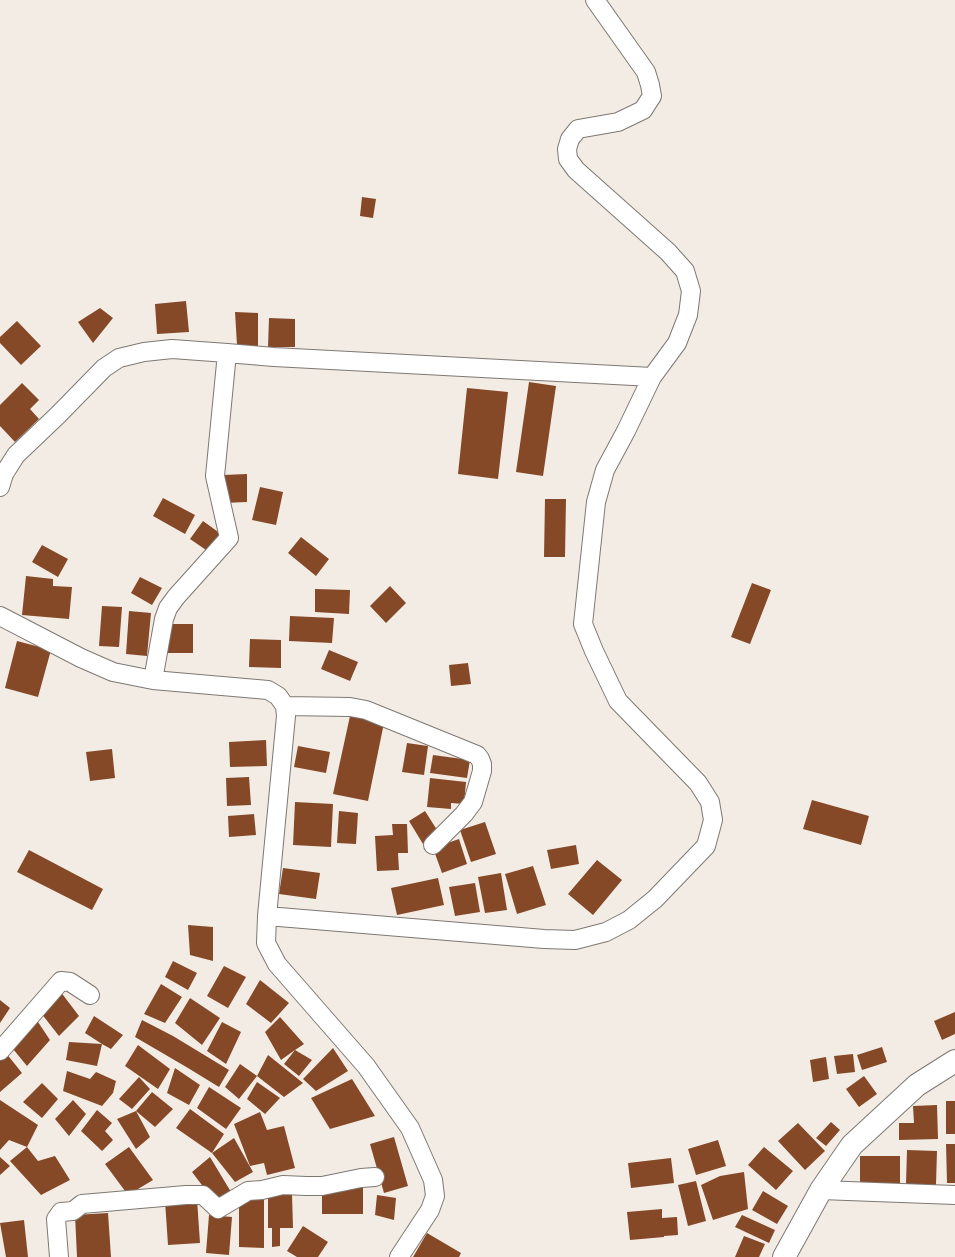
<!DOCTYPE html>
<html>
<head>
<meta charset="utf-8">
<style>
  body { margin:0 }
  canvas { display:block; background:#f2ece5 }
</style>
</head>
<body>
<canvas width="955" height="1257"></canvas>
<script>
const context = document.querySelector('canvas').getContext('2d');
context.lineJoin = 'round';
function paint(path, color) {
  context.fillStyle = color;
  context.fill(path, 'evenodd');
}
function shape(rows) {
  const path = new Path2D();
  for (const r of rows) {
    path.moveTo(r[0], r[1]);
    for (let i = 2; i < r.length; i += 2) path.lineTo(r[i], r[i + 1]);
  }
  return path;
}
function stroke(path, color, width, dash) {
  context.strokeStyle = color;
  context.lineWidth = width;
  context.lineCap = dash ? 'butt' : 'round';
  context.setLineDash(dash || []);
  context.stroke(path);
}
paint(shape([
  [362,197,376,199,373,218,360,216],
  [186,301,189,332,157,334,155,304],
  [100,308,113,318,93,343,78,322],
  [235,312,258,313,258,347,237,345],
  [269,318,295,319,295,347,268,347],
  [17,321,41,346,21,365,0,343,0,337],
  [529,382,556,386,543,476,516,472],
  [22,383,39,400,30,409,39,419,15,442,0,426,0,405],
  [467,388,508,392,498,479,458,474],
  [247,474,247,502,223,503,223,475],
  [260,487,283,492,276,525,252,520],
  [163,498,195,515,185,534,153,516],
  [545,499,566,499,565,557,544,557],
  [203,521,221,534,209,552,190,539],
  [301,537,329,559,316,576,288,553],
  [42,545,68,559,58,577,32,562],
  [26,576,53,579,53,586,72,587,69,619,22,615],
  [140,577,162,588,152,605,131,593],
  [752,583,771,590,750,644,731,637],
  [390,586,406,603,386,623,370,606],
  [315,589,350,590,349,614,315,612],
  [102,606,122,607,119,647,99,646],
  [129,611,151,613,147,656,126,654],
  [290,616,334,618,332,643,289,641],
  [167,624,193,624,193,653,167,653],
  [250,639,281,640,281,668,249,667],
  [17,641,51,650,38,697,5,688],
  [329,650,358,662,350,681,321,669],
  [468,663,471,684,451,686,449,665],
  [350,716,384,723,368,801,333,794],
  [266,740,267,766,230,767,229,742],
  [407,743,428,746,424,775,402,772],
  [298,746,330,752,326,773,294,767],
  [112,749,115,778,90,781,86,752],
  [433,755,470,760,467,778,430,773],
  [249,777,251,805,227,806,226,778],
  [430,778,466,782,464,804,451,803,451,809,427,807],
  [812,800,869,816,861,845,803,829],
  [295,802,333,804,331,847,293,845],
  [339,811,358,813,356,844,337,843],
  [425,811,439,833,423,844,409,821],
  [254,814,256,835,229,837,228,816],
  [485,822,496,854,471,862,460,830],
  [392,824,407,824,408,853,398,853,399,870,377,871,375,836,393,835],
  [459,839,467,864,442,873,433,848],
  [576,845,579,864,551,869,547,850],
  [29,850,103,889,92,910,17,872],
  [597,860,622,880,593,915,568,894],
  [533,866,546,905,517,914,505,874],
  [283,868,320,873,316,899,279,894],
  [501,873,507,910,485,913,478,877],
  [438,878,444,905,397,915,391,888],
  [475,883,480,912,455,916,449,887],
  [188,925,213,927,213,961,190,955],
  [173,961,197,973,188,990,165,977],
  [224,966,246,977,228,1008,207,996],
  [260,980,289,1003,271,1023,246,1004],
  [161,984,182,997,165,1023,144,1014],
  [60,991,79,1016,59,1036,41,1013],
  [190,998,220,1018,202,1045,175,1023],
  [0,1000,10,1008,0,1023],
  [955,1012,955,1034,942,1040,934,1021],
  [94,1016,123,1035,111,1049,102,1044,97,1066,66,1060,69,1042,102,1044,85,1033],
  [280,1017,304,1044,295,1050,312,1060,299,1076,284,1064,295,1050,281,1060,265,1032],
  [36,1019,50,1040,27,1066,13,1049],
  [142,1020,173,1036,229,1070,219,1087,188,1068,135,1037],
  [222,1022,241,1032,226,1064,207,1051],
  [138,1045,170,1069,158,1089,125,1066],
  [882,1047,887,1062,862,1070,857,1055],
  [333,1048,348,1071,316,1091,303,1079],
  [6,1053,22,1073,0,1092,0,1058],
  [853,1054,855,1072,837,1074,834,1056],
  [268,1055,303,1083,284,1097,257,1076],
  [826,1057,829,1079,813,1082,810,1060],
  [240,1064,257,1076,239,1099,225,1087],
  [175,1068,200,1085,189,1105,167,1093],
  [67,1071,90,1079,96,1072,116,1081,113,1093,102,1106,63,1091],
  [864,1076,877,1094,859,1107,846,1089],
  [139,1077,150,1089,132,1109,119,1099],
  [352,1079,375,1116,330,1129,311,1098],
  [257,1082,280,1098,265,1114,247,1099],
  [42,1083,58,1099,42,1118,23,1102],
  [209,1087,241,1108,226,1129,197,1108],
  [152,1092,173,1109,155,1127,136,1111],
  [0,1100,38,1125,27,1147,9,1140,0,1150],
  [73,1100,86,1114,69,1136,55,1119],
  [946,1101,955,1101,955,1134,946,1134],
  [937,1105,938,1139,899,1140,899,1123,914,1123,913,1106],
  [190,1109,224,1134,212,1153,176,1128],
  [97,1110,112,1123,105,1131,113,1140,102,1151,81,1131],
  [136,1111,150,1137,136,1149,117,1119],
  [260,1112,267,1130,284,1126,295,1168,267,1175,264,1163,250,1166,234,1124],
  [831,1122,840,1130,826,1146,816,1138],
  [798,1123,825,1151,805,1170,778,1141],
  [394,1137,408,1186,384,1193,370,1144],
  [234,1138,253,1172,235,1182,212,1153],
  [718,1140,726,1166,696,1175,688,1149],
  [946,1144,955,1144,955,1183,947,1183],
  [27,1147,38,1161,55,1156,70,1180,41,1195,10,1161],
  [129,1147,153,1180,128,1195,105,1164],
  [764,1147,793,1171,776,1190,748,1165],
  [907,1150,937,1151,936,1185,906,1184],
  [860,1156,900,1156,900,1185,860,1184],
  [0,1157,10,1166,0,1175],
  [210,1157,231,1192,214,1201,192,1172],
  [671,1158,674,1183,631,1188,628,1163],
  [744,1172,748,1209,713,1220,701,1185,720,1176],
  [696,1181,706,1221,688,1226,678,1185],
  [322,1186,363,1186,363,1214,322,1214],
  [763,1191,788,1206,777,1224,752,1210],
  [268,1194,292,1194,293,1228,280,1228,280,1246,272,1247,272,1228,268,1228],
  [377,1195,396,1198,394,1220,375,1215],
  [197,1199,200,1243,168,1245,165,1201],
  [239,1199,264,1199,264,1248,239,1247],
  [662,1209,662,1218,677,1217,678,1235,664,1236,664,1237,630,1240,627,1212],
  [108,1213,111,1257,77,1257,75,1215],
  [209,1215,232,1217,229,1255,206,1253],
  [742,1215,775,1230,769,1243,735,1227],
  [24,1220,28,1257,6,1257,0,1223],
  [303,1226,328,1242,318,1257,297,1257,287,1251],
  [427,1233,461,1253,459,1257,413,1257],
  [744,1236,765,1244,759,1257,735,1257]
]), '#864928');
const street = shape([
  [0,487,4,474,16,455,58,415,104,368,119,358,144,352,172,349,227,353],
  [0,616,81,658,113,672,153,680,268,690,278,696,285,706,286,716,267,916],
  [153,680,164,619,168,608,176,597,229,538,215,476,227,353,274,357,652,377],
  [285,706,350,707,366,710,477,755,480,759,482,764,482,771,473,802,464,814,433,845],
  [0,1051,61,981,70,982,90,995],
  [821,1190,955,1195],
  [59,1257,56,1219,61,1212,73,1211,82,1204,186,1195,203,1195,218,1209,248,1191,262,1190,283,1185,306,1186,322,1186,361,1178,375,1177],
  [399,1257,430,1210,435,1196,433,1180,410,1128,366,1066,277,964,266,943,267,916,544,939,575,940,606,932,629,920,655,899,706,846,713,820,710,802,698,783,618,701,594,651,583,624,596,502,605,470,626,431,652,377,677,343,688,315,691,291,685,271,668,252,576,170,568,159,567,149,570,139,578,129,618,122,643,110,652,96,650,85,646,72,595,0]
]);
const secondary = shape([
  [784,1257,821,1190,852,1145,917,1085,955,1061]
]);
stroke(street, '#7e7872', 20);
stroke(secondary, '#7e7872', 24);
stroke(street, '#fff', 18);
stroke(secondary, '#fff', 22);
</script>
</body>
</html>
